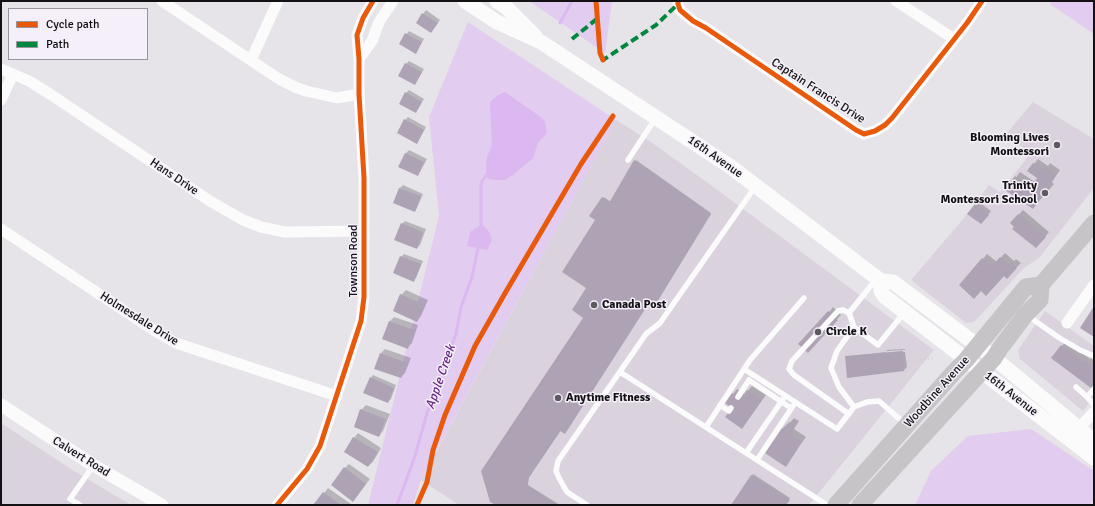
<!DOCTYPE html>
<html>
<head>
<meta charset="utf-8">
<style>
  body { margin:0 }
  #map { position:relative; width:1095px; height:506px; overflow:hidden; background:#e6e3e9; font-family:Signika,sans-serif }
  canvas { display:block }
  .frame { position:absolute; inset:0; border:2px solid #131114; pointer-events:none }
  .legend { position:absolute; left:8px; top:8px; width:140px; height:52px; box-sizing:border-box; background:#f4eff8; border:1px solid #9a969d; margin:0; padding:5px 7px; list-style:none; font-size:12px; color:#131114 }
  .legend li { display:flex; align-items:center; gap:8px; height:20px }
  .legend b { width:20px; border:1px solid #9a969d }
</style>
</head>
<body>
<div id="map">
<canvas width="1095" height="506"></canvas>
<div class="frame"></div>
<ul class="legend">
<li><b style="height:5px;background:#e8590c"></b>Cycle path</li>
<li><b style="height:5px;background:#00873e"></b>Path</li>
</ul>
</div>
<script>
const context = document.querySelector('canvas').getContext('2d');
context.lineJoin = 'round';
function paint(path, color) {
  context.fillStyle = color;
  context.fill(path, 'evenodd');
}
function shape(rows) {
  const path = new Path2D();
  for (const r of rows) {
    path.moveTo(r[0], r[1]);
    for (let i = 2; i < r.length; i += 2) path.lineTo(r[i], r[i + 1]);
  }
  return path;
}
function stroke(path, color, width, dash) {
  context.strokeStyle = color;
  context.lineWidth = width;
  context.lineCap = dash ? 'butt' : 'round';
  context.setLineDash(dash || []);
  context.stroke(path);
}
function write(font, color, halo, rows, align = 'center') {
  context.font = font + ' Signika,sans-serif';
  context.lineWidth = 3;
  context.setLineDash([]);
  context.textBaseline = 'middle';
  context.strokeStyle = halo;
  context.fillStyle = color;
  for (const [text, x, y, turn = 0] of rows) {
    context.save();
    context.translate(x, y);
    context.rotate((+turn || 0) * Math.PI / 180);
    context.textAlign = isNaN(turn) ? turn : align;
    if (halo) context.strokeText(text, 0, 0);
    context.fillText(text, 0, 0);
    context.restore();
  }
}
paint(shape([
  [1033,102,1094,139,1094,188,1039,258,1024,268,974,322,966,323,911,280,964,218,989,185,1000,192,1031,153,1005,135],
  [616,120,651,142,712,186,934,350,809,505,459,505,421,480],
  [1045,311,1094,346,1094,397,1083,411,1020,359,1018,350],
  [1,423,74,471,131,505,1,505]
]), '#dad3de');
paint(shape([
  [529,1,612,1,605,53],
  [1052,1,1094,1,1094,34,1050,4],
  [468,22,616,120,421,479,413,505,368,505,439,216,429,117],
  [1031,429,1094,471,1094,499,1091,503,1093,505,915,505,931,471,968,436]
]), '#e2ccef');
paint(shape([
  [505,92,542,118,545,122,547,133,538,143,533,158,513,175,505,180,493,180,487,178,486,170,487,157,492,145,490,102,498,95],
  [481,225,484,226,490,233,492,240,487,250,467,246,470,232]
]), '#dcb8f0');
paint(shape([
  [426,10,440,20,431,32,417,23],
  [409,31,424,39,416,52,400,43],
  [409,61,424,69,415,84,406,64],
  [409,90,424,99,416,112,406,93],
  [408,117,426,127,417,143,405,120],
  [409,150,427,159,420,172,417,175,399,166,406,153],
  [1038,159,1048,166,1050,163,1060,170,1052,182,1054,184,1033,208,1007,190,1020,172,1035,182,1038,178,1034,164],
  [636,160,711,213,655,305,649,302,529,477,528,485,560,505,497,505,585,317,587,288,597,219,603,198,604,197,611,202],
  [403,185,423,194,417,208,415,211,394,203,400,188],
  [979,202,991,211,984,220,969,214],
  [1023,210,1049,232,1040,243,1011,223],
  [405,221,426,229,420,245,417,248,402,224],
  [1005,253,1014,261,1016,259,1021,263,1011,273,1004,275,991,290,983,259,987,254,997,262],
  [404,254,423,261,416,278,413,280,401,257],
  [406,290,428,300,421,316,417,321,401,295],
  [833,307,841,315,812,347,829,312],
  [394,317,418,325,412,343,408,347,383,339,390,321],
  [1066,341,1090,359,1091,358,1094,361,1094,384,1062,346],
  [385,349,411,358,405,373,401,377,381,353],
  [905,349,905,350,886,351,886,353,905,352,907,367,904,370,885,371,846,357,886,352,887,350],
  [373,375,396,385,391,399,388,402,371,378],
  [752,386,766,395,742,428,733,408,726,403,737,389,745,394],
  [366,405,390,414,383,431,379,436,361,410],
  [794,418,799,421,794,429,806,437,785,466,783,428,787,424,788,425],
  [358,433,381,448,373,462,368,466,354,438],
  [349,464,370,479,357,496,345,468],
  [753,474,790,498,786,505,733,505],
  [328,488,351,504,350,505,315,505]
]), '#0003');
stroke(shape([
  [560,23,572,1],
  [481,225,481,185,482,181,487,174],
  [397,505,415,456,427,413,456,334,461,307,472,277,478,248]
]), '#dcb8f0', 3);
paint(shape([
  [422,13,438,23,431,33,416,23],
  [405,33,422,42,416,54,399,44],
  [405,63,422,72,415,85,398,76],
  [405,92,422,102,416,113,399,104],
  [404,119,424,130,417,144,397,133],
  [405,153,424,162,418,176,398,167],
  [634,160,711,214,654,307,649,303,565,434,560,431,528,479,528,486,557,505,496,505,490,502,481,471,583,318,572,310,586,288,562,272,595,220,589,216,602,197,609,203],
  [1033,163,1043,170,1045,167,1056,175,1048,187,1050,188,1045,195,1044,194,1033,209,1005,190,1015,176,1031,187,1037,178,1027,171],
  [399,188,421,196,415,212,393,203],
  [975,204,989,215,981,224,967,214],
  [1018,214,1046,237,1036,248,1012,229,1014,227,1010,223],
  [401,223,423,232,417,249,394,240],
  [400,256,421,264,414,282,393,273],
  [1000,257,1009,265,1011,263,1017,268,1007,279,1004,276,986,296,981,291,974,299,959,285,982,258,992,266],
  [400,294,425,305,417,322,393,311],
  [1094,306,1094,337,1080,328],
  [828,311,838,320,808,353,798,344],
  [389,321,414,330,408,349,382,339],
  [1061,345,1084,363,1086,362,1090,365,1094,361,1094,385,1091,388,1051,358],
  [903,351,904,371,847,378,845,356],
  [380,353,407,363,401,378,374,369],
  [370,377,394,388,388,403,363,393],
  [747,390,762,400,742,429,725,417,732,408,725,403,732,393,741,399],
  [360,409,386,419,379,437,354,427],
  [789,422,795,426,790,434,802,442,786,467,765,453,782,428,784,429],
  [353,437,378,452,368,467,344,452],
  [344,467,366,484,353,502,331,485],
  [751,475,790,500,786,505,731,505],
  [323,492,341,505,313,505]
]), '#ada3b4');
stroke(shape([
  [908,361,935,358]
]), '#d0cfd0', 2, [1, 3]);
stroke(shape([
  [628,160,655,119],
  [877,278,849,313,854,327,878,345,904,313],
  [1028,316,1058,337,1080,350,1094,356],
  [854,327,837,351,831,368,839,387,854,407,867,402,879,401,905,424],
  [744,369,837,429,854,407],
  [620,372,827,505],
  [1076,387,1087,397],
  [1094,389,1087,397,1094,405],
  [738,397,749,380,791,408],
  [720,405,729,411,731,408],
  [849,414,794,375,789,369,792,361,838,311,843,310,849,313],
  [706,427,750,360,804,298],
  [746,453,783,399],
  [757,460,793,406],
  [80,505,70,499,93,466],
  [587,505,567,492,559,478,556,471,558,461,646,334,660,323,755,187]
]), '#fbfbfc', 5.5);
stroke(shape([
  [162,1,279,79,295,87,306,91,337,98,359,94],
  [678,1,678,4,680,10,693,21,706,28,856,130,864,134,875,131,885,125,892,118,967,23,982,1],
  [896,1,954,39],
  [359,59,372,41,379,22,393,1],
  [251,60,278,1],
  [1,69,29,81,50,94,210,201,243,220,261,227,285,232,364,231],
  [1,100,13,74],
  [1,229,155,331,176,343,337,396],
  [1067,323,1094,285],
  [1079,428,1094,412],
  [277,505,307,469,320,446,361,321,364,297,364,178,359,94,359,59,357,35,363,18,373,1]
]), '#fbfbfc', 11);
stroke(shape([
  [1,405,93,465,162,505]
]), '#fbfbfc', 13);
stroke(shape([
  [465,1,497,22,541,42,731,167,881,281,893,282,994,358,1094,441],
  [497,1,506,7,535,36],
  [881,281,881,291,884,296,1094,458]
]), '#fbfbfc', 15);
stroke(shape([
  [836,505,954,372,966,360,1026,287,1041,285,1094,223],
  [860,505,994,358,1001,347,1026,314,1040,300,1041,285]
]), '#c7c4c8', 17);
stroke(shape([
  [572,39,598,18],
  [602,58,603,60,656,25,678,4]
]), '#00873e', 4, [8, 4]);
stroke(shape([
  [596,1,600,53,603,60],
  [678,1,678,4,680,10,693,21,706,28,856,130,864,134,875,131,885,125,892,118,967,23,982,1],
  [277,505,307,469,320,446,361,321,364,297,364,178,359,94,359,59,357,35,363,18,373,1],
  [417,505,427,482,433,450,445,415,475,346,504,295,581,164,613,116]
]), '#e8590c', 5);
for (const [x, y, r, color] of [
  [1057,145,4,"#5d5a5f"],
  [1045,193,4,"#5d5a5f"],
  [594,305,4,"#5d5a5f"],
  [818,332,4,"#5d5a5f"],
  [558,398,4,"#5d5a5f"]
]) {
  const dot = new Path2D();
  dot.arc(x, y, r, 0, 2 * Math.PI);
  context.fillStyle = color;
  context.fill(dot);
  stroke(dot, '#f4eff8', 1.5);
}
write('12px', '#131114', '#f4eff8', [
  ["Captain Francis Drive",818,91,33],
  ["16th Avenue",715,157,35],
  ["Hans Drive",174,177,34],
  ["Townson Road",354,261,-90],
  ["Holmesdale Drive",139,319,32],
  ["Woodbine Avenue",937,392,-48],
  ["16th Avenue",1011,394,38],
  ["Calvert Road",81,457,32]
]);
write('bold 12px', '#131114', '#f4eff8', [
  ["Blooming Lives",1049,138,"right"],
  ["Montessori",1049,152,"right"],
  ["Trinity",1037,186,"right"],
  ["Montessori School",1037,200,"right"],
  ["Canada Post",602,305],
  ["Circle K",826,332],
  ["Anytime Fitness",566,398]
], 'left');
write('italic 13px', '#672983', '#f4eff8', [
  ["Apple Creek",441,377,-71]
]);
</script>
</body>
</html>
